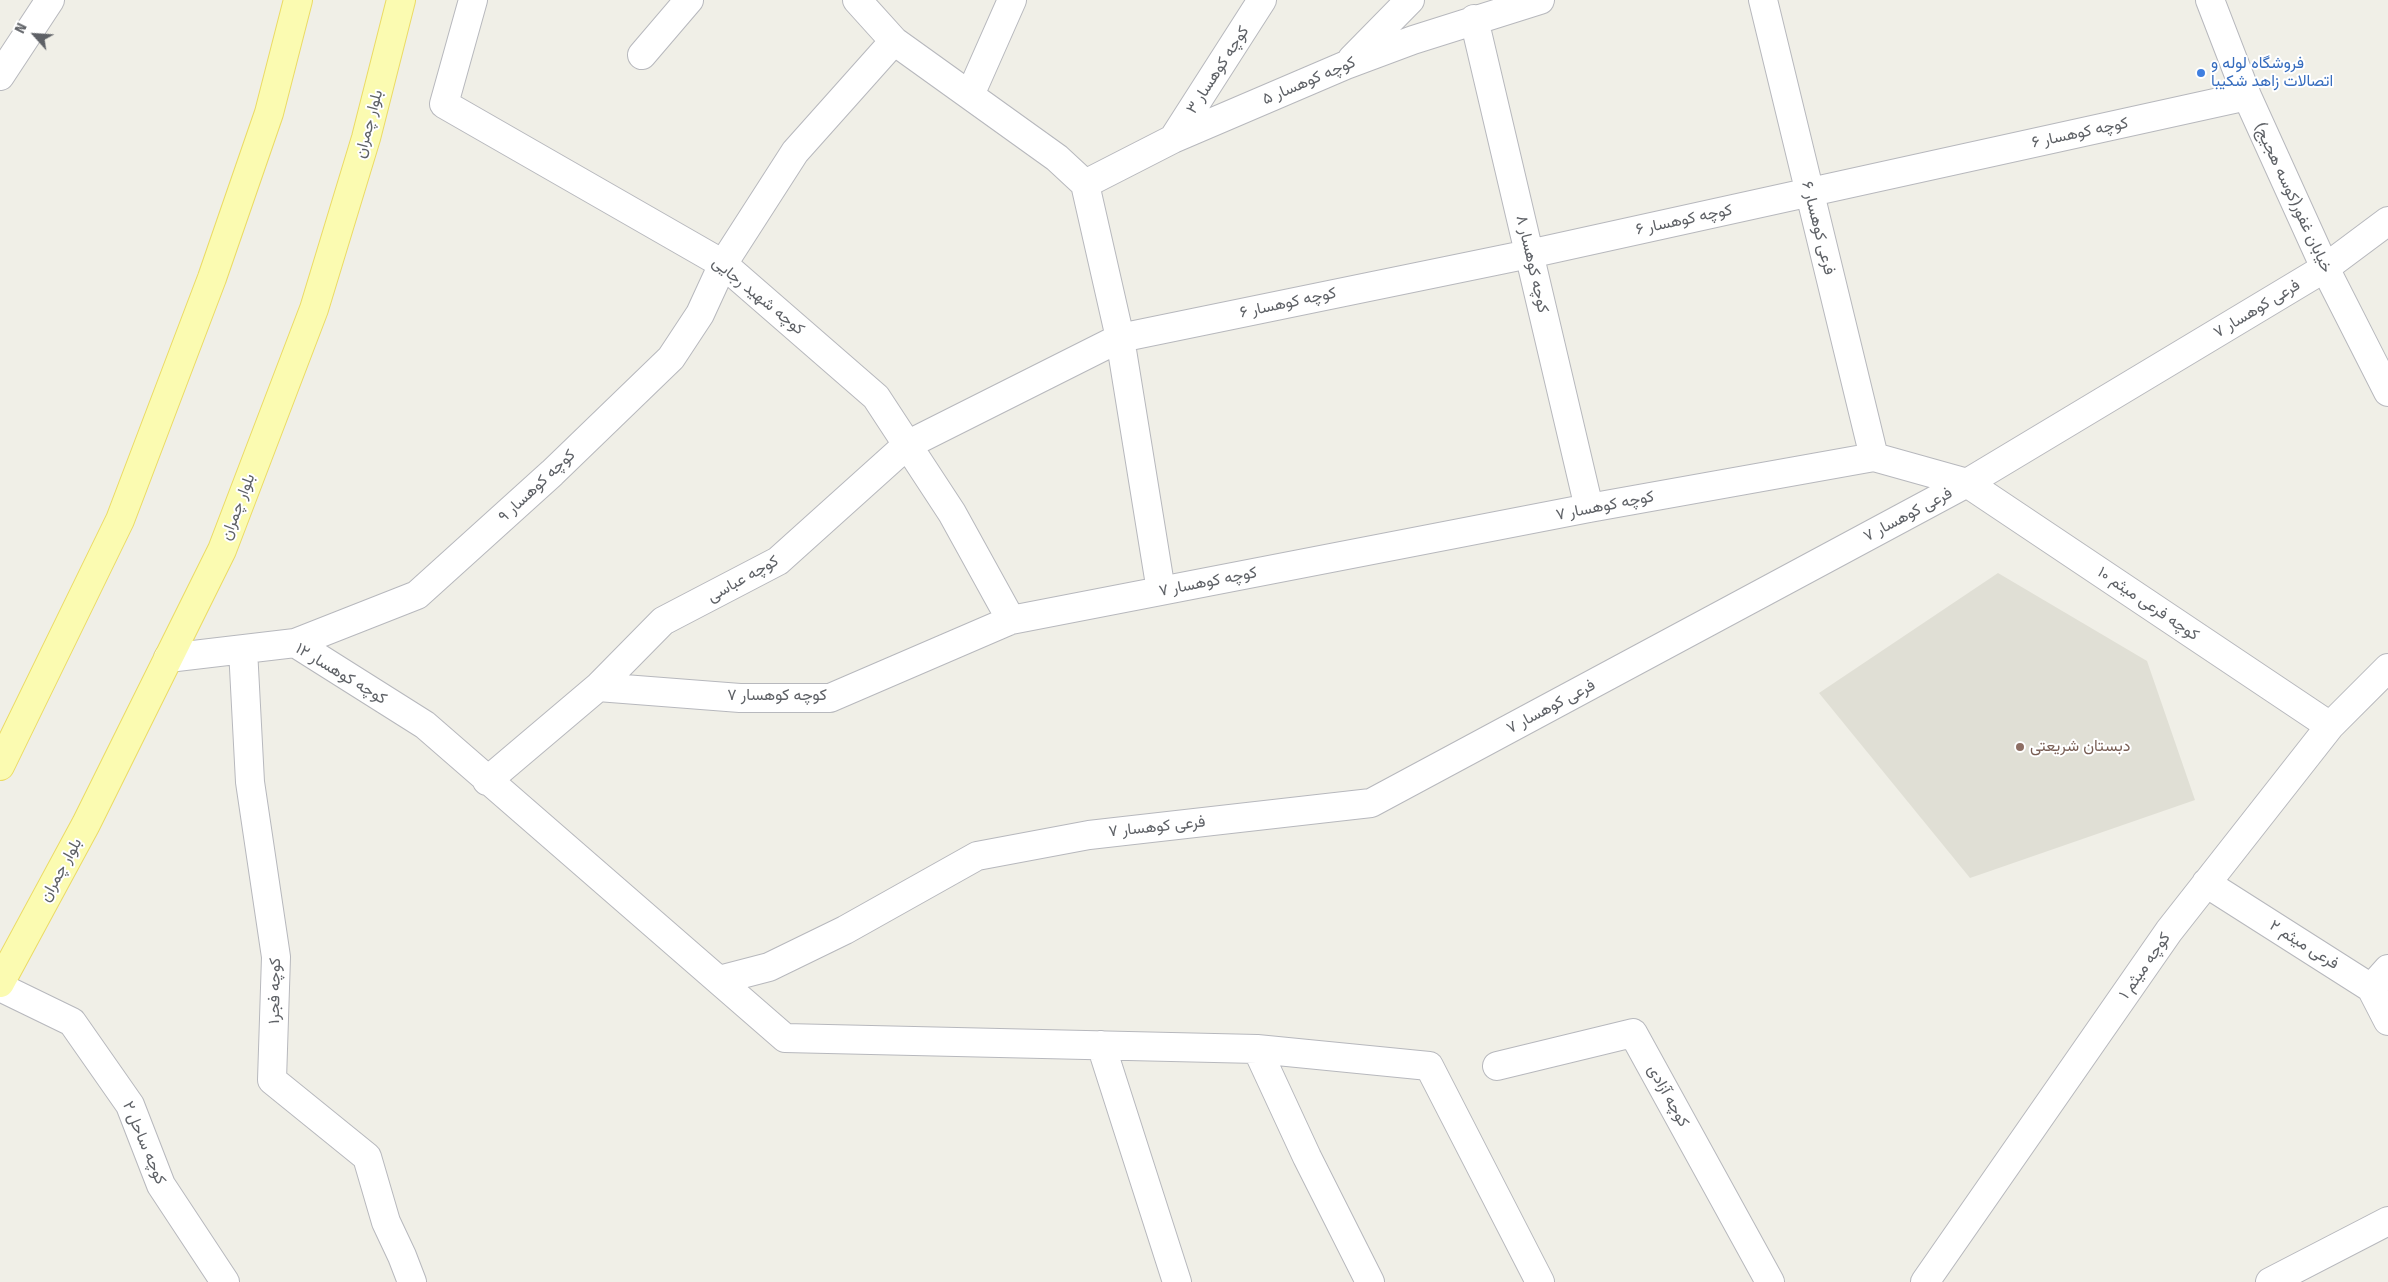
<!DOCTYPE html>
<html>
<head>
<meta charset="utf-8">
<style>
  body { margin:0 }
  #map { position:relative; width:2388px; height:1282px; overflow:hidden; background:#f0efe7; font-family:"Fira Sans",sans-serif }
  canvas { display:block }
  .north { position:absolute; left:10px; top:10px; width:50px; height:50px; -webkit-text-stroke:4px #fff; paint-order:stroke; rotate:296deg; font-size:14px; font-weight:700; line-height:20px; text-align:center; color:#5e6166 }
  .north::after { content:''; display:block; margin:auto; width:18px; height:22px; background:#5e6166; clip-path:polygon(50% 0,100% 100%,50% 72%,0 100%) }
</style>
</head>
<body>
<div id="map">
<canvas width="2388" height="1282"></canvas>
<div class="north">N</div>
</div>
<script>
const context = document.querySelector('canvas').getContext('2d');
context.lineJoin = 'round';
function paint(path, color) {
  context.fillStyle = color;
  context.fill(path, 'evenodd');
}
function shape(rows) {
  const path = new Path2D();
  for (const r of rows) {
    path.moveTo(r[0], r[1]);
    for (let i = 2; i < r.length; i += 2) path.lineTo(r[i], r[i + 1]);
  }
  return path;
}
function stroke(path, color, width, dash) {
  context.strokeStyle = color;
  context.lineWidth = width;
  context.lineCap = dash ? 'butt' : 'round';
  context.setLineDash(dash || []);
  context.stroke(path);
}
function write(font, color, halo, rows, align = 'center') {
  context.font = font + ' "Fira Sans",Vazirmatn,sans-serif';
  context.lineWidth = 4;
  context.setLineDash([]);
  context.textBaseline = 'middle';
  context.strokeStyle = halo;
  context.fillStyle = color;
  for (const [text, x, y, turn = 0] of rows) {
    context.save();
    context.translate(x, y);
    context.rotate((+turn || 0) * Math.PI / 180);
    context.textAlign = isNaN(turn) ? turn : align;
    if (halo) context.strokeText(text, 0, 0);
    context.fillText(text, 0, 0);
    context.restore();
  }
}
paint(shape([
  [1998,573,2147,661,2195,800,1970,878,1819,693]
]), '#e0dfd5');
const minor = shape([
  [473,0,444,104,723,264,876,397,952,513,1011,620],
  [857,0,894,41,1057,158,1085,184,1120,338,1161,591],
  [1763,0,1874,457],
  [2210,0,2247,96,2325,268,2388,392],
  [1474,19,1589,508],
  [642,55,689,0],
  [1352,59,1410,0],
  [0,76,50,0],
  [970,95,1012,0],
  [1173,139,1262,0],
  [1085,184,1173,139,1346,65,1413,40,1540,0],
  [295,643,425,725,785,1038,1257,1049,1429,1066,1540,1282],
  [243,649,250,782,276,957,272,1080,367,1157,386,1222,402,1256,412,1282],
  [168,658,295,643,417,595,552,473,671,358,700,314,723,264,795,152,894,41],
  [598,687,663,621,778,561,907,445,1120,338,1529,254,2247,96],
  [487,781,598,687,740,698,830,698,1011,620,1589,508,1874,457,1967,483,2330,726],
  [2206,883,2371,988,2388,1021],
  [719,980,769,967,845,930,977,856,1089,835,1371,803,1967,483,2325,268,2388,221],
  [0,987,72,1022,130,1105,161,1185,225,1282],
  [2371,988,2388,969],
  [1101,1045,1177,1282],
  [1257,1049,1307,1157,1370,1282],
  [1497,1066,1633,1033,1770,1282],
  [1925,1282,2169,931,2330,726,2388,668],
  [2270,1282,2388,1221]
]);
const major = shape([
  [0,766,120,520,212,278,269,113,298,0],
  [0,983,86,824,222,550,314,309,366,138,401,0]
]);
stroke(minor, '#b7b8bd', 30);
stroke(major, '#ebdb65', 30);
stroke(minor, '#fff', 28);
stroke(major, '#fbfbb1', 28);
for (const [x, y, r, color] of [
  [2201,73,5,"#3f7fe0"],
  [2020,747,5,"#8d6e63"]
]) {
  const dot = new Path2D();
  dot.arc(x, y, r, 0, 2 * Math.PI);
  context.fillStyle = color;
  context.fill(dot);
  stroke(dot, '#fff', 2);
}
write('16px', '#366cbe', '#fff', [
  ["فروشگاه لوله و",2211,64],
  ["اتصالات زاهد شکیبا",2211,82]
], 'left');
write('16px', '#5e6166', '#fff', [
  ["کوچه کوهسار ۳",1218,70,-57],
  ["کوچه کوهسار ۵",1309,81,-23],
  ["بلوار چمران",369,124,-75],
  ["کوچه کوهسار ۶",2080,133,-12],
  ["خیابان غفور(کوسه هجیج)",2293,198,65],
  ["کوچه کوهسار ۶",1684,220,-12],
  ["فرعی کوهسار ۶",1818,228,76],
  ["کوچه کوهسار ۸",1532,264,77],
  ["کوچه شهید رجایی",758,296,39],
  ["کوچه کوهسار ۶",1288,303,-12],
  ["فرعی کوهسار ۷",2257,309,-31],
  ["کوچه کوهسار ۹",537,486,-43],
  ["کوچه کوهسار ۷",1605,506,-11],
  ["بلوار چمران",238,507,-69],
  ["فرعی کوهسار ۷",1908,515,-28],
  ["کوچه عباسی",743,579,-29],
  ["کوچه کوهسار ۷",1208,582,-11],
  ["کوچه فرعی میثم ۱۰",2148,604,34],
  ["کوچه کوهسار ۱۲",341,674,31],
  ["کوچه کوهسار ۷",777,696],
  ["فرعی کوهسار ۷",1551,707,-28],
  ["فرعی کوهسار ۷",1157,827,-6],
  ["بلوار چمران",61,870,-61],
  ["فرعی میثم ۲",2304,945,32],
  ["کوچه میثم ۱",2145,966,-55],
  ["کوچه فجر۱",275,991,-89],
  ["کوچه آزادی",1668,1096,61],
  ["کوچه ساحل ۲",144,1143,67]
]);
write('16px', '#785e54', '#fff', [
  ["دبستان شریعتی",2030,747]
], 'left');
</script>
</body>
</html>
